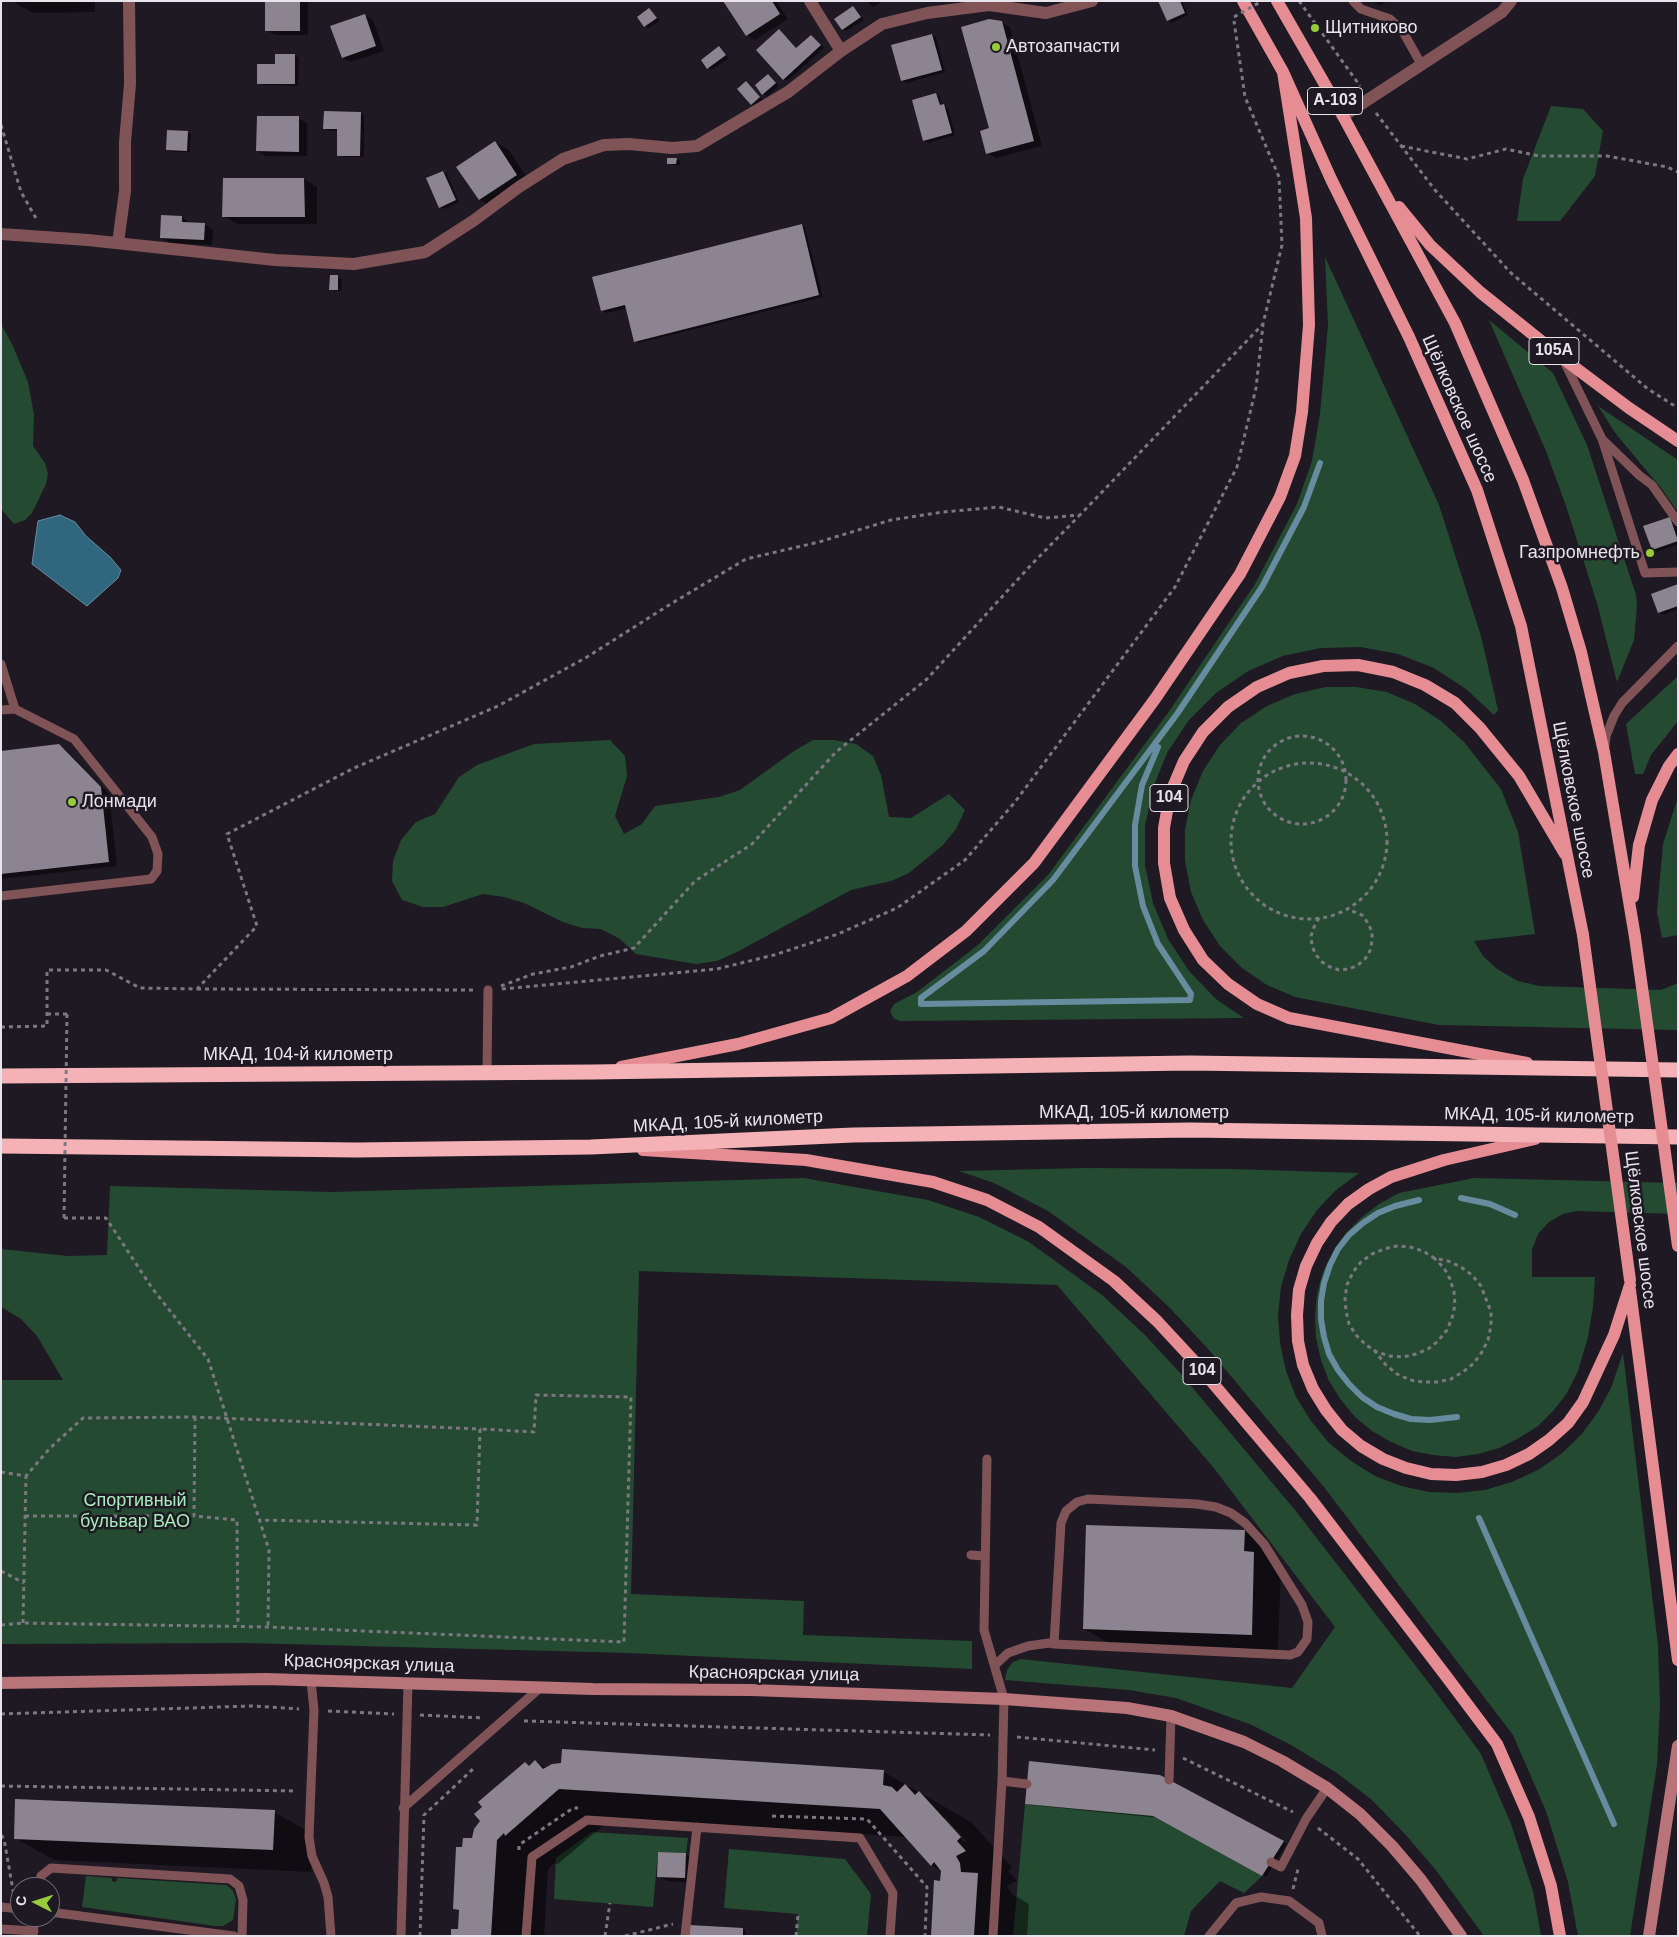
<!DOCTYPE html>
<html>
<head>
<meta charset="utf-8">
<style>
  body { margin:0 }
  #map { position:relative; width:1679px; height:1937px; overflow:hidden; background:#1e1923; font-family:Arial,sans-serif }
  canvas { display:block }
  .frame { position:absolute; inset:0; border:2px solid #e7e4eb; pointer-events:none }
  .north { position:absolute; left:10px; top:1877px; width:50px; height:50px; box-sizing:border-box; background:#1e1923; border:1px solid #6e6a73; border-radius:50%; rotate:275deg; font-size:14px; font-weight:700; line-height:20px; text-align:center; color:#e7e4eb }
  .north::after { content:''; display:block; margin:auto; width:18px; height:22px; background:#96cc39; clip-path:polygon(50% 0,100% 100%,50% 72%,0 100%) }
</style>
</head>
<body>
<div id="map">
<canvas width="1679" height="1937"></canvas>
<div class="frame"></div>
<div class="north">С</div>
</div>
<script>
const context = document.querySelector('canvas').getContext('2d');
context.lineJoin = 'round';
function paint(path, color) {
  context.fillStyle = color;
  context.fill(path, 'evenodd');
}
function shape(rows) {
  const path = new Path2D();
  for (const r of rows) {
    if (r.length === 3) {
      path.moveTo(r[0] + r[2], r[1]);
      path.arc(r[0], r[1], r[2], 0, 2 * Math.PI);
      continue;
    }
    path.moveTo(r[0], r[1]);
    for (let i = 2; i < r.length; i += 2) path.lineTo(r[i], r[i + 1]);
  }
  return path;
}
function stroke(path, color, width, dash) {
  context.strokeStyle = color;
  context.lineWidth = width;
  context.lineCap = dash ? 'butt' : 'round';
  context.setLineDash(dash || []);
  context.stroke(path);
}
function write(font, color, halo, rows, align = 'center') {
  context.font = font + ' Arial,sans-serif';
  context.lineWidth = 5;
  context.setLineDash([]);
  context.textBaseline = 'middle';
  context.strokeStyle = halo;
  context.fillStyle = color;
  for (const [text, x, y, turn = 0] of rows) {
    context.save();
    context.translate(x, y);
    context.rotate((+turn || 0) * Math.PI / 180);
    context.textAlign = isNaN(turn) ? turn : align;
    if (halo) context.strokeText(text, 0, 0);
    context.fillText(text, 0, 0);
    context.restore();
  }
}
paint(shape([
  [1551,106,1583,109,1603,131,1595,176,1560,221,1517,221,1523,179],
  [1325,257,1439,505,1481,636,1498,710,1494,715,1466,689,1434,668,1398,654,1360,647,1321,648,1283,656,1248,671,1216,693,1189,720,1167,753,1153,788,1145,826,1145,865,1153,903,1168,939,1189,971,1216,999,1244,1018,901,1021,894,1019,890,1011,894,1004,917,992,978,945,1048,875,1170,710,1255,584,1297,504,1312,461,1320,414,1328,325],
  [1489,320,1553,373,1587,445,1636,595,1637,605,1634,640,1617,682,1597,603,1566,506,1546,451],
  [1,324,12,344,28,382,34,415,33,446,45,463,48,474,46,484,32,513,25,520,14,524,1,509],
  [1598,406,1678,460,1678,512,1661,488,1616,434],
  [1678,676,1678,721,1651,755,1643,774,1635,774,1626,724],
  [1326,687,1356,687,1387,692,1415,704,1441,721,1464,742,1501,789,1518,832,1535,934,1474,941,1483,956,1497,969,1518,981,1540,986,1661,990,1678,983,1678,1030,1439,1025,1295,997,1267,985,1242,968,1220,946,1203,920,1191,892,1185,861,1185,830,1191,800,1203,771,1220,745,1241,723,1267,706,1295,694],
  [610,740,625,756,627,776,615,816,624,834,642,824,655,806,719,797,740,790,794,751,813,740,834,740,856,744,873,756,881,775,889,817,911,818,949,794,965,810,956,829,943,845,909,873,891,881,851,890,737,952,717,961,696,964,636,954,620,939,601,929,582,928,563,922,524,903,504,897,483,894,443,907,423,907,402,900,392,881,393,861,401,840,416,822,435,814,459,777,477,765,534,744],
  [1678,797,1678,935,1662,938,1657,912,1663,844],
  [1087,1168,1229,1169,1359,1173,1336,1190,1317,1210,1301,1234,1289,1260,1281,1287,1278,1315,1280,1343,1286,1371,1296,1397,1311,1421,1329,1443,1351,1461,1375,1476,1401,1486,1429,1492,1457,1493,1485,1490,1512,1482,1538,1470,1561,1454,1581,1435,1598,1412,1611,1388,1623,1353,1658,1645,1660,1703,1657,1765,1630,1936,1578,1936,1568,1882,1546,1811,1513,1735,1324,1487,1209,1350,1170,1308,1126,1267,1048,1211,994,1183,959,1171],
  [804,1178,928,1200,979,1217,1029,1242,1102,1295,1145,1335,1181,1374,1295,1510,1432,1687,1481,1754,1511,1824,1533,1891,1541,1936,1484,1936,1435,1869,1405,1834,1372,1800,1337,1773,1291,1745,1252,1725,1176,1698,1129,1690,1005,1680,1007,1670,1013,1662,1021,1659,1292,1688,1335,1627,1213,1467,1057,1285,639,1271,631,1594,804,1601,803,1635,972,1641,972,1669,629,1653,246,1643,1,1644,1,1380,63,1380,37,1336,21,1319,1,1307,1,1249,68,1256,107,1255,110,1186,332,1192],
  [1474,1178,1678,1183,1678,1214,1576,1211,1563,1214,1549,1222,1538,1234,1532,1250,1532,1277,1595,1277,1593,1307,1588,1337,1578,1371,1567,1393,1554,1410,1538,1426,1519,1438,1499,1448,1478,1454,1456,1457,1433,1455,1412,1451,1391,1442,1372,1431,1355,1417,1341,1400,1329,1381,1321,1360,1316,1338,1315,1316,1317,1294,1323,1272,1333,1252,1345,1234,1361,1218,1379,1204,1399,1193],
  [1025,1804,1153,1816,1262,1876,1244,1893,1220,1881,1191,1911,1184,1936,1013,1936],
  [592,1832,688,1838,686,1853,658,1852,653,1907,554,1899,556,1858],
  [729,1849,845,1859,871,1894,867,1936,796,1936,798,1914,724,1908],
  [86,1876,112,1878,112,1881,116,1882,117,1878,227,1885,233,1891,236,1899,233,1920,223,1926,215,1926,82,1907]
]), '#244b31');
const water = shape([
  [60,515,75,522,86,536,110,557,121,570,118,578,87,606,32,564,38,521,60,515]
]);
paint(water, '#30677f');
stroke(water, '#678c9f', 1);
paint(shape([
  [12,1,95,1,95,12,33,13],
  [266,1,308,1,308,35,275,35,266,30],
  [724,1,776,1,788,19,755,40,746,35],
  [867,1,879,1,880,3,873,7],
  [1160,1,1182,1,1188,15,1172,23,1168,20],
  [1372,1,1388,1,1380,6],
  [853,8,857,10,864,20,846,31,842,29],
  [649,9,660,21,648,28,644,26],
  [365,15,373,20,384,51,351,62,343,58],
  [1001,22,1010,27,1042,146,996,158,987,153],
  [779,30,797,48,811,36,824,48,787,81,784,79],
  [932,35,936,37,945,72,906,83,902,80],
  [720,47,729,58,712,70,708,68],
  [295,55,299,58,298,86,262,85,258,83],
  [768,75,779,86,767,96,763,94],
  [747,83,763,100,755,106,751,104],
  [936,94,940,97,942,106,948,108,955,135,928,143,924,140],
  [361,113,364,115,364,157,342,157,338,155,338,131,329,131,325,128],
  [298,118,307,123,307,156,266,156,257,151],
  [187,132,191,134,190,152,172,152,168,150],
  [495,142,509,150,530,183,493,207,479,200],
  [676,159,680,161,680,165,672,165,668,163],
  [443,172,447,174,459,202,444,209,440,207],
  [224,179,304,179,317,187,317,224,237,224,224,216],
  [182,217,190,223,204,224,213,229,212,245,170,243,161,238],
  [802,225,805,228,823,297,639,343,635,341,627,308,606,313,602,311],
  [331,276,342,279,341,291,334,291,330,289],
  [1670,518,1674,520,1678,531,1678,544,1657,552,1653,550],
  [1678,585,1678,609,1663,615,1659,612],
  [58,745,67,751,109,794,117,866,1,879,1,752],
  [1245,1532,1271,1547,1271,1563,1281,1568,1278,1650,1111,1644,1084,1629],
  [535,1762,547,1768,884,1772,971,1822,1012,1867,1008,1871,1017,1881,1007,1886,1012,1894,1029,1904,1027,1936,933,1936,942,1871,931,1865,906,1837,612,1818,558,1864,555,1863,548,1869,544,1936,452,1936,459,1931,460,1912,454,1909,463,1848,473,1839,525,1763,530,1766],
  [942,1818,946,1818,966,1841,964,1842],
  [1160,1776,1287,1844,1266,1877,1159,1818,1030,1805,1026,1803],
  [274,1812,313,1834,311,1872,54,1860,15,1838],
  [685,1854,694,1859,693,1883,667,1881,658,1876],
  [742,1929,746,1931,746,1936,689,1936]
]), '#0007');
stroke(shape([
  [1158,747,1142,785,1135,825,1135,866,1143,906,1158,944,1191,994,1190,1000,921,1004,921,998,984,951,1053,880,1177,714,1262,587,1304,507,1320,463],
  [1461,1198,1490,1204,1515,1215],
  [1419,1200,1395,1206,1378,1213,1363,1223,1349,1235,1338,1249,1330,1265,1324,1283,1321,1301,1321,1319,1324,1337,1329,1354,1338,1370,1349,1384,1362,1397,1377,1407,1394,1414,1411,1419,1430,1420,1457,1417],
  [1479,1518,1614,1824]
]), '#678c9f', 6);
paint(shape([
  [265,1,300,1,300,31,265,31],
  [723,1,772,1,780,14,746,36],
  [1158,1,1180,1,1185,13,1167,21],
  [853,6,861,17,842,30,834,19],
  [649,8,657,18,644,27,637,17],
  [365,14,376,46,342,58,330,26],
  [989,19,1002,21,1034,141,986,154,980,131,989,128,961,27],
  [779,29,796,48,811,35,821,45,783,80,756,50],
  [932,34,942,70,901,81,891,45],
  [719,46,726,55,707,69,701,60],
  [275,54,295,54,295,84,257,84,257,64,275,64],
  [768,74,776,83,762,95,755,85],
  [746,81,760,97,751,105,737,89],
  [936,93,940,105,944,104,952,133,923,141,912,100],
  [324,111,361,112,360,156,337,156,337,129,323,129],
  [257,116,299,116,299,152,256,151],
  [167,130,188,131,187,151,166,150],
  [495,141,517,175,479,200,456,167],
  [667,158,677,158,676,164,667,164],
  [443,171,456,200,439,208,426,178],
  [223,178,304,178,305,217,222,217],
  [161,215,182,216,182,222,205,223,204,240,160,238],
  [802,224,819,295,634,342,625,305,601,311,592,277],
  [330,275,338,275,338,290,329,290],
  [1670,517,1678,541,1652,550,1643,526],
  [1678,584,1678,606,1658,613,1651,594],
  [59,744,101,787,109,862,1,874,1,751],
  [1086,1525,1245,1530,1244,1551,1254,1552,1252,1635,1083,1629],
  [562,1749,884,1770,883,1785,892,1787,897,1792,905,1784,915,1795,919,1791,961,1837,957,1841,966,1851,956,1856,960,1863,961,1872,978,1873,974,1936,931,1936,934,1880,940,1881,941,1871,934,1862,931,1866,880,1809,559,1789,505,1836,504,1833,497,1840,491,1936,451,1936,451,1929,458,1929,459,1910,453,1909,456,1847,462,1847,463,1838,472,1838,474,1829,480,1821,474,1814,482,1807,478,1802,525,1762,529,1766,535,1760,543,1769,552,1764,561,1763],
  [1029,1761,1160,1775,1284,1841,1262,1876,1153,1816,1025,1804],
  [15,1799,275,1810,273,1850,14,1839],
  [658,1852,686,1853,685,1878,657,1877],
  [689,1925,743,1928,743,1936,688,1936]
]), '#8c8591');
stroke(shape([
  [1299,1,1360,86],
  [1376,113,1435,190,1511,273,1648,389,1678,408],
  [1,125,21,192,37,220],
  [1401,146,1467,159,1506,149,1539,156,1607,156,1667,167,1678,172],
  [1302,780,44],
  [1309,841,78],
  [1319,918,1314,927,1311,936,1312,946,1316,955,1322,962,1330,967,1339,970,1349,969,1358,965,1365,959,1370,951,1372,941,1372,932,1368,923,1362,915,1347,909],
  [501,986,533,974,571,967,600,956,634,948,695,881,752,844,836,752,927,679,1031,565,1079,516],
  [197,989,473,990],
  [502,989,717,969,774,955,838,934,897,908,965,860,1015,802,1175,587,1237,467,1256,388,1263,325],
  [47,1014,67,1014],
  [1,1027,47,1026,47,970,106,970,140,988,197,989,257,926,227,834,354,768,498,706,587,657,669,605,746,559,819,542,891,520,943,512,999,507,1045,518,1080,515,1263,324,1282,245,1279,177,1245,97,1234,21],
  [64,1218,106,1218,152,1288,208,1359,269,1550,268,1627],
  [1374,1350,1386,1365,1397,1374,1410,1380,1423,1382,1437,1382,1451,1379,1463,1372,1474,1363,1482,1352,1488,1340,1491,1326,1491,1312,1481,1286,1472,1275,1461,1267,1448,1261,1434,1258,1423,1251,1410,1247,1397,1246,1384,1249,1372,1254,1361,1262,1353,1272,1347,1285,1345,1298,1346,1311,1349,1324,1356,1335,1366,1345,1374,1350,1377,1352,1389,1356,1403,1357,1416,1354,1428,1349,1438,1341,1447,1330,1452,1318,1455,1305,1454,1292,1450,1279,1444,1268,1434,1258],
  [195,1417,194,1516,237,1520,238,1626],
  [1,1472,26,1476,50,1448,83,1418,195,1417,480,1429,477,1525,259,1520],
  [25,1516,194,1516],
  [1,1571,24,1583],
  [23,1623,26,1476],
  [1,1625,23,1623,268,1627,624,1642,631,1397,536,1395,534,1432,480,1429],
  [328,1711,394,1714],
  [1,1714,252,1706,299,1709],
  [420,1715,484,1718],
  [524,1721,990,1735],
  [1017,1737,1155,1750],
  [1183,1758,1293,1812],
  [1,1786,297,1791],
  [772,1816,867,1819,927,1887,925,1936],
  [1318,1828,1358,1859,1420,1936],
  [1,1835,4,1839,14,1896],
  [519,1850,519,1845,573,1808,578,1808],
  [1293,1889,1298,1869],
  [420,1936,424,1815,474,1768],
  [605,1936,610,1903],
  [625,1936,673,1924],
  [796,1936,798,1915]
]), '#7c7881', 3, [4, 4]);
stroke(shape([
  [1353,1,1361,9,1390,19,1402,30,1421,64],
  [1563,359,1602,439,1645,573,1678,572],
  [1604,441,1639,475,1652,485,1678,522],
  [1,664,15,709],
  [1,710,15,709,74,739,152,837,158,854,157,871,151,879,1,896],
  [1605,746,1606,736,1614,716,1622,703,1678,646],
  [487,1073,488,990],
  [987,1459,984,1630,1004,1699,1002,1781,993,1936],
  [971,1555,984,1556],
  [995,1665,1008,1653,1028,1646,1049,1643,1054,1644,1290,1655,1298,1652,1307,1639,1308,1622,1302,1605,1264,1544,1245,1523,1231,1513,1216,1507,1197,1504,1088,1499,1077,1502,1066,1511,1061,1523,1054,1644],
  [311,1681,314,1710,309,1837,312,1856,324,1883,328,1897,331,1936],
  [1169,1780,1171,1716],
  [1002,1781,1027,1784],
  [403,1808,541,1687],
  [1271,1862,1281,1867,1306,1819,1327,1788],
  [38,1887,41,1876,51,1868,230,1879,239,1886,243,1900,242,1936],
  [1,1907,20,1909],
  [50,1912,234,1936],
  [1,1929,34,1931],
  [33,1936,35,1917],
  [401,1936,408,1683],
  [526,1936,532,1857,587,1820,860,1838,893,1893,890,1936],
  [685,1936,697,1827],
  [1209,1936,1236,1903,1261,1897,1289,1901,1319,1923,1322,1936]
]), '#805457', 9);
stroke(shape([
  [810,1,841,51],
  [1343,116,1502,12,1511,1],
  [1,234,88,240,275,260,354,264,425,252,473,221,519,187,563,159,604,145,629,144,672,148,697,146,788,92,841,51,882,24,927,13,989,5,1046,13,1092,1],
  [118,243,125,191,125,142,130,84,129,1]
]), '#805457', 12);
stroke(shape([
  [1,1683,266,1679,593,1689,751,1690,1004,1699,1127,1708,1171,1716,1244,1742,1282,1761,1327,1788,1360,1814,1392,1846,1421,1880,1461,1936],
  [1649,1936,1678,1746]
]), '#b97479', 12);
stroke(shape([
  [1243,1,1283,72,1331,179,1409,337,1477,490,1521,626,1583,935],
  [1277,1,1343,116,1455,323,1523,480,1562,588,1581,652,1604,752,1635,937],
  [1399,207,1430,245,1480,292,1561,357,1629,408,1678,441],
  [1633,897,1639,845,1652,800,1669,766,1678,754],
  [1527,1063,1289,1018,1257,1004,1228,984,1203,960,1184,930,1170,898,1164,863,1164,828,1170,794,1184,761,1203,732,1228,707,1257,687,1289,673,1323,666,1358,665,1393,672,1425,685,1455,703,1480,728,1519,776,1565,854],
  [621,1067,738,1044,831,1018,907,976,966,931,1034,863,1155,699,1240,574,1280,497,1295,456,1302,412,1309,325,1306,218,1283,72],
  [1535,1139,1444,1160,1391,1177,1369,1189,1348,1204,1331,1222,1317,1243,1306,1266,1299,1290,1297,1315,1298,1341,1303,1365,1313,1389,1326,1410,1342,1430,1361,1446,1383,1459,1406,1468,1431,1474,1456,1475,1482,1472,1506,1465,1529,1454,1549,1440,1568,1423,1583,1402,1614,1335,1630,1285],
  [643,1150,806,1160,933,1182,987,1200,1039,1227,1114,1281,1157,1321,1195,1362,1310,1498,1446,1676,1497,1744,1529,1817,1551,1886,1560,1936],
  [1630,1290,1678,1660]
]), '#e68c93', 12);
stroke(shape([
  [1,1076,594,1072,1190,1063,1678,1070],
  [1,1146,357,1150,591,1147,853,1135,1190,1130,1678,1137]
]), '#f4b2b6', 15);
stroke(shape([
  [1234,17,1262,1],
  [64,1218,67,1014]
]), '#7c7881', 3, [4, 4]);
stroke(shape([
  [1583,935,1630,1280],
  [1635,937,1678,1246]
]), '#e68c93', 12);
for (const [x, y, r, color] of [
  [1315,28,5,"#96cc39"],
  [996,47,5,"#96cc39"],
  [1650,553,5,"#96cc39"],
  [72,802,5,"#96cc39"]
]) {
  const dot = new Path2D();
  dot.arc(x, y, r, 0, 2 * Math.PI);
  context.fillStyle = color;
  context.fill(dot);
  stroke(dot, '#1e1923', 2);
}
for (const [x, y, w] of [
  [1335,101,55],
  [1554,351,50],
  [1169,798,38],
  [1202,1371,38]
]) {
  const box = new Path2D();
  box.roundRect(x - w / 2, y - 13.5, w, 27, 4);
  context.fillStyle = '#1e1923';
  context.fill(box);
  stroke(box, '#e7e4eb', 1);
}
write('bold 16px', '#e7e4eb', null, [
  ["А-103",1335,101],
  ["105A",1554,351],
  ["104",1169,798],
  ["104",1202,1371]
]);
write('18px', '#e7e4eb', '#1e1923', [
  ["Щитниково",1325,28],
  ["Автозапчасти",1006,47],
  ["Газпромнефть",1640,553,"right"],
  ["Лонмади",82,802]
], 'left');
write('18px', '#e7e4eb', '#1e1923', [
  ["Щёлковское шоссе",1459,409,66],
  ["Щёлковское шоссе",1573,800,79],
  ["МКАД, 104-й километр",298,1055],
  ["МКАД, 105-й километр",1134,1113],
  ["МКАД, 105-й километр",1539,1116,1],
  ["МКАД, 105-й километр",728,1122,-3],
  ["Щёлковское шоссе",1640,1230,83],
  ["Красноярская улица",369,1664,2],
  ["Красноярская улица",774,1674,1]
]);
write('18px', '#a6edb9', '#1e1923', [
  ["Спортивный",135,1501],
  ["бульвар ВАО",135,1522]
]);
</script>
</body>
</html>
